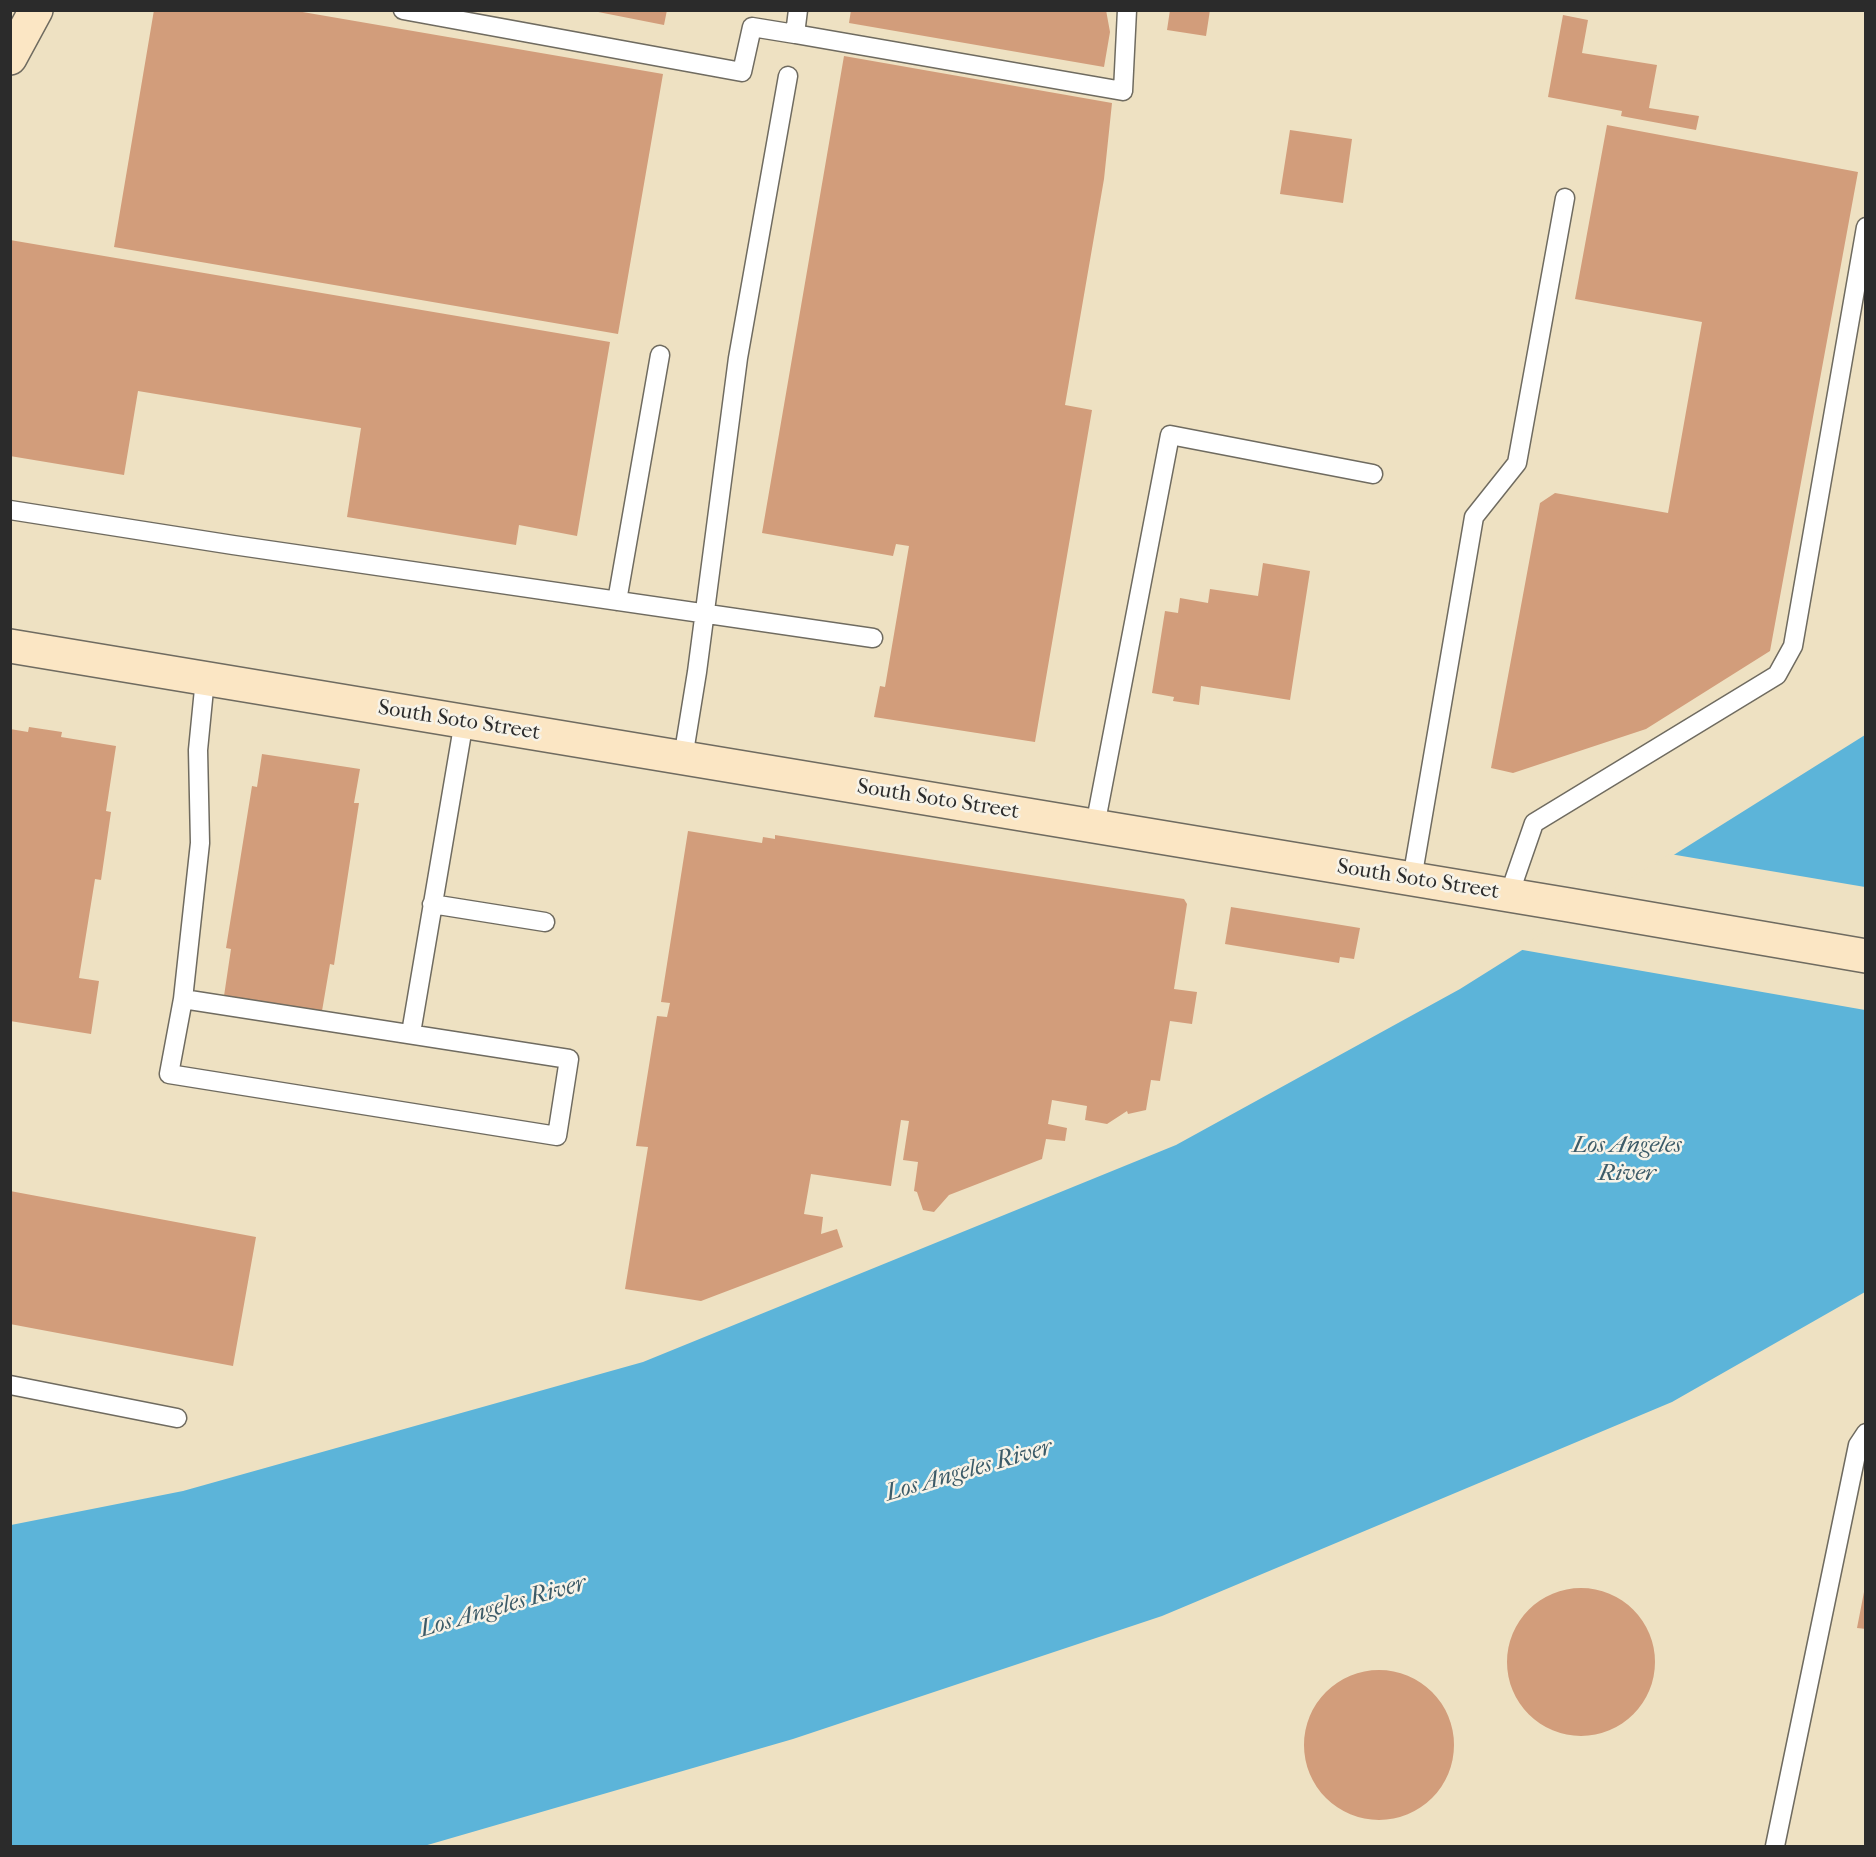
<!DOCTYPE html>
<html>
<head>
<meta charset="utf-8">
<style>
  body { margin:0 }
  #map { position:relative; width:1876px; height:1857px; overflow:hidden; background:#eee1c2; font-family:"IM FELL French Canon",serif }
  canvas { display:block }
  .frame { position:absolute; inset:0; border:12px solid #2b2b2b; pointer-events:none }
</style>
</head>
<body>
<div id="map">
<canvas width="1876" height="1857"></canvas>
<div class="frame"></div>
</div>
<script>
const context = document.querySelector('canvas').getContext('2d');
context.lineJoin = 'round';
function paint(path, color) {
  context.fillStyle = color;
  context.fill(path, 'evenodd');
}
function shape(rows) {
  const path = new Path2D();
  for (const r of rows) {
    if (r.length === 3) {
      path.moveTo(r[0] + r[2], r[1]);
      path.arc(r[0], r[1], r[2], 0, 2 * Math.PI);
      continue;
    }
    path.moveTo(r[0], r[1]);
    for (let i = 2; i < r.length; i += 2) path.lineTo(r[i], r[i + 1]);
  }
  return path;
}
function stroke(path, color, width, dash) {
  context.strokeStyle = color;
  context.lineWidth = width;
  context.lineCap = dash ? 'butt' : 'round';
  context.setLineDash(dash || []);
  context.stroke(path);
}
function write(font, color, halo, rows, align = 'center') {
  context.font = font + ' "IM FELL French Canon",serif';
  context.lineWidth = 5;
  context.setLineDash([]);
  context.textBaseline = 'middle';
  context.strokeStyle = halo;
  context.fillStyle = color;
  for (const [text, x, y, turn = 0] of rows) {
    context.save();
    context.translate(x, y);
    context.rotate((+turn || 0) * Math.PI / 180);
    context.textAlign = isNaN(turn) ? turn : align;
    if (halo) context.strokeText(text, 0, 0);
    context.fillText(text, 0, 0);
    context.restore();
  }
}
paint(shape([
  [1865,735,1865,1292,1672,1402,1162,1616,793,1739,424,1846,11,1846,11,1525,183,1491,643,1362,1176,1145,1460,989]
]), '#5cb4d9');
paint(shape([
  [1670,854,1865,887,1865,1010,1517,949]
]), '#eee1c2');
paint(shape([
  [154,10,291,10,663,74,618,334,114,247],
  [588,10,667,10,664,25],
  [851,10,1106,10,1110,32,1104,67,849,23],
  [1170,10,1210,10,1206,36,1167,30],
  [1563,15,1588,20,1582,53,1657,65,1649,108,1699,116,1696,130,1621,116,1622,111,1548,97],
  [844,56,1112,103,1104,179,1065,405,1092,410,1035,742,874,717,880,686,885,687,909,546,896,544,893,556,762,533],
  [1607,125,1858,172,1770,651,1646,729,1513,773,1491,768,1540,503,1555,493,1668,513,1702,322,1575,299],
  [1290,130,1352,139,1343,203,1280,194],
  [10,240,610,342,577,536,519,525,516,545,347,517,361,428,138,391,124,475,10,456],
  [1263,563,1310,571,1290,700,1201,686,1199,705,1173,701,1174,697,1152,693,1165,611,1178,613,1180,598,1208,603,1210,589,1258,596],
  [29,727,62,732,61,737,116,746,106,811,111,812,101,880,95,879,79,978,99,981,91,1034,10,1021,10,729,28,732],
  [262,754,360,769,354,803,359,803,334,965,330,964,322,1011,224,996,231,949,226,948,252,786,257,787],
  [688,831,762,843,763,837,775,839,775,835,1184,899,1187,904,1174,989,1197,992,1192,1024,1170,1021,1160,1081,1151,1080,1146,1110,1128,1114,1127,1111,1107,1124,1085,1120,1087,1106,1052,1100,1048,1124,1067,1128,1065,1141,1046,1139,1042,1159,949,1195,934,1212,923,1210,917,1192,914,1191,918,1162,903,1160,909,1121,901,1120,891,1186,811,1174,804,1214,823,1217,821,1234,837,1229,843,1247,701,1301,625,1289,648,1147,636,1146,657,1016,667,1017,670,1003,661,1002],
  [1231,907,1360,928,1354,959,1340,957,1339,963,1225,944],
  [10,1191,256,1237,233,1366,10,1324],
  [1581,1662,74],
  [1864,1592,1866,1593,1866,1629,1857,1628],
  [1379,1745,75]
]), '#d29d7b');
const lane = shape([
  [403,10,742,72,752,27,795,34],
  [798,10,795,34,1123,91,1127,10],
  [10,510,233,545,873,638],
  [617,601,660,355],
  [683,758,697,672,738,358,788,76],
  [1095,826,1170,435,1373,474],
  [1412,879,1474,517,1517,463,1565,198],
  [1509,895,1534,823,1777,675,1793,646,1866,227],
  [432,904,545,922],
  [183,999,569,1059,557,1136,169,1074,183,999,200,843,198,750,205,679],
  [411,1033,464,721],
  [10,1385,177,1418],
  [1775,1846,1858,1445,1866,1433]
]);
const secondary = shape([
  [10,58,36,10],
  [10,646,1569,905,1866,956]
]);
stroke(lane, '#6f6b60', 21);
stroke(secondary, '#6f6b60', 36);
stroke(lane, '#fff', 18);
stroke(secondary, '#fbe6c4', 33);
write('22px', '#2b2b2b', '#f7f3e8', [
  ["South Soto Street",459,721,9],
  ["South Soto Street",938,800,9],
  ["South Soto Street",1418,880,9]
]);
write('italic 24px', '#3c5b68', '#f7f3e8', [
  ["Los Angeles",1627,1146],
  ["River",1627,1174],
  ["Los Angeles River",969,1471,-16],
  ["Los Angeles River",503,1607,-16]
]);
</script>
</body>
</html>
